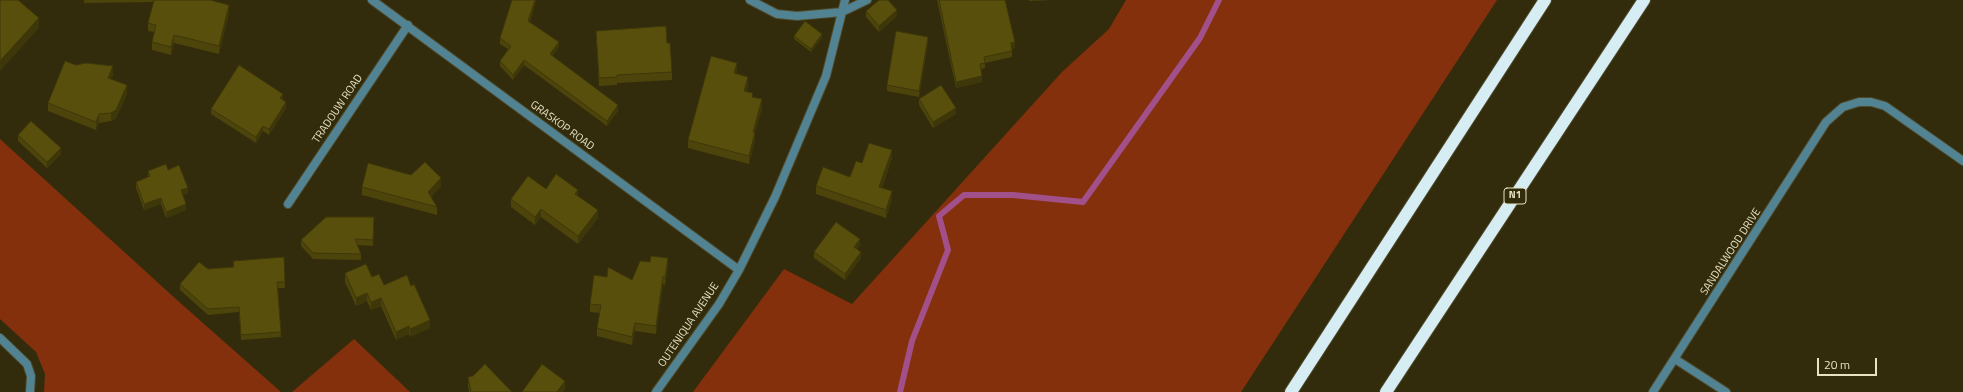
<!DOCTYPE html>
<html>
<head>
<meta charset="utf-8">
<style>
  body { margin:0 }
  #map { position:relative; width:1963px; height:392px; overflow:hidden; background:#322c0c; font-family:"Titillium Web",sans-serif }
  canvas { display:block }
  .scale { position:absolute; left:1817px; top:358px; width:60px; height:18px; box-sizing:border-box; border:2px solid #e6e2c3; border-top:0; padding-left:5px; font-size:12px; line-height:14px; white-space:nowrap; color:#e6e2c3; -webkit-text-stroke:3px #322c0c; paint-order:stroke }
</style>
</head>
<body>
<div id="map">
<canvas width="1963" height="392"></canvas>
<div class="scale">20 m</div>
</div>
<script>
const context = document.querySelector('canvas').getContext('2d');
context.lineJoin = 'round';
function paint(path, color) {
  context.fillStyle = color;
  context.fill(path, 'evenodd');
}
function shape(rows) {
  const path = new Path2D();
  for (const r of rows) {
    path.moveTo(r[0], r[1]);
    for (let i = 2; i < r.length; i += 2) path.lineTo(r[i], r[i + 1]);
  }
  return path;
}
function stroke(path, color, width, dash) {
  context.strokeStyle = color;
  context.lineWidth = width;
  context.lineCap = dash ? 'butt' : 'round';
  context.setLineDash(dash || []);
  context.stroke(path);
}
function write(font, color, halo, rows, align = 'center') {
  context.font = font + ' "Titillium Web",sans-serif';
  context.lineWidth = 3;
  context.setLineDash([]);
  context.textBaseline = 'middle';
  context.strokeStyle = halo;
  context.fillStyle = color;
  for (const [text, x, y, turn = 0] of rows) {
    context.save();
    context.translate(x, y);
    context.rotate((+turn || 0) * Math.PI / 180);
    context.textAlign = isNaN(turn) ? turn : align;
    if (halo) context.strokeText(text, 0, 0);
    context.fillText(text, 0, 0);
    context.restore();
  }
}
paint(shape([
  [1126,0,1497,0,1241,392,693,392,784,269,852,304,1062,72,1109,29],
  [0,139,177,300,281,392,44,392,45,374,36,352,0,319],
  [354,339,410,392,292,392]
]), '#85300c');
stroke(shape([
  [900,392,912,341,948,250,939,216,964,195,1013,195,1083,202,1200,38,1219,0]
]), '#a25089', 6);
const minor = shape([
  [372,0,739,270],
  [750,0,777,14,797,16,842,12,867,0],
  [288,204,408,25],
  [0,338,27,364,31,376,30,392],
  [1675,359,1726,392],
  [656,392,719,304,739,270,775,197,826,76,845,0],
  [1653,392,1826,122,1843,107,1859,102,1871,102,1885,106,1963,161]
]);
const motorway = shape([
  [1291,392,1545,0],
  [1386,392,1644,0]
]);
stroke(minor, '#4f4929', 10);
stroke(motorway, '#4f4929', 14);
stroke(minor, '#518392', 8);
stroke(motorway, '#d6edf4', 12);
paint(shape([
  [84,0,210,0,229,13,219,54,174,43,171,55,152,50,152,42,154,32,148,31,148,23,154,2,84,3],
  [512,0,536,0,530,22,559,47,552,56,618,111,607,126,524,65,513,80,500,66,500,61,508,49,500,44,500,38],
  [937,0,1005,0,1015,48,1012,49,1012,57,985,63,985,68,981,69,982,82,956,88],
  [1029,0,1052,0,1029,1],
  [866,11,897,16,879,32,866,17],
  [596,31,667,43,672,72,672,80,617,83,617,85,599,86],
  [794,36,822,38,811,52,794,39],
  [928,42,919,97,887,91,887,85],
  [76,65,113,75,111,79,127,94,116,118,111,121,99,123,96,130,48,111,48,103],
  [737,71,736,73,748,85,746,92,753,97,762,108,755,132,755,140,749,164,688,148,688,140],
  [919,99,956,114,933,128,919,105],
  [283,100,286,108,269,135,263,131,256,143,211,114,211,109],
  [18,135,61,154,47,168,18,141],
  [892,158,882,188,892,199,886,218,816,194,816,186,850,177,862,163],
  [168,170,188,193,183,195,186,210,166,218,161,204,144,210,136,188,136,182,148,177,148,171],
  [441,186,431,197,437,207,437,215,362,195,362,187],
  [546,189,598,218,578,244,541,217,535,225,511,207,511,199],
  [374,217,373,246,357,245,361,254,361,260,313,259,301,246,301,240],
  [860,245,857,249,861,258,845,280,814,258,814,252],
  [233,261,285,282,285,288,278,288,281,337,241,340,239,312,208,315,180,290,180,284,208,269,233,267],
  [668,266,665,285,663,284,656,334,635,331,632,345,597,336,597,328,600,313,590,312,590,304],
  [345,273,372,277,430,328,410,337,409,334,396,340,381,306,371,310,367,301,356,306,345,282],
  [468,377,512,392,469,392,468,386]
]), '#4d440b');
paint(shape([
  [535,0,536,0,528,26,528,21],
  [229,5,229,13,219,54,219,46],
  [897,10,897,16,879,32,879,26],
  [39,18,39,28,0,71,0,61],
  [822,34,822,38,811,52,811,49],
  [174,35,174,43,171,55,171,47],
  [928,37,928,42,919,97,919,91],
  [559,42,559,47,550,59,550,54],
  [1015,42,1015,48,1011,49,1011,43],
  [524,60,524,65,513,80,513,75],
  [737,63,737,71,734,81,734,73],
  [113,66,113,75,108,86,108,78],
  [982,76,982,82,956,88,956,82],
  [748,77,748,85,744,99,744,91],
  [127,85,127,94,116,118,111,121,111,113],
  [283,94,283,100,280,104,280,98],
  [762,99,762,108,755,132,755,140,749,164,749,156,753,132],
  [286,102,286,108,269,135,269,129],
  [618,105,618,111,607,126,607,121],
  [956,108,956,114,933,128,933,122],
  [99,114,99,123,96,130,96,122],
  [263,126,263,131,256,143,256,137],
  [61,148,61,154,47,168,47,162],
  [892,150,892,158,879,195,879,187],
  [441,178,441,186,428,200,428,192],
  [188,188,188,193,181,196,181,190],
  [578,190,578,198,575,194],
  [892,191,892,199,886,218,886,210],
  [161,198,161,204,144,210,144,204],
  [186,204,186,210,166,218,166,212],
  [541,209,541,217,535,225,535,217],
  [598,210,598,218,578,244,578,236],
  [860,239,860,245,854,253,854,247],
  [861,252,861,258,845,280,845,274],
  [668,258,668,266,665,285,665,277],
  [663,276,663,284,656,334,656,326],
  [367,293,367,301,356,306,356,298],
  [381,298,381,306,371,310,371,302],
  [430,320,430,328,410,337,410,329],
  [635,323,635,331,632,345,632,337],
  [409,326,409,334,396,340,396,332],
  [565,381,565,389,563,392,557,392]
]), '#3e3709');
const building = shape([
  [0,0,18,0,39,18,0,61,0,0],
  [154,0,210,0,229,5,219,46,174,35,171,47,152,42,156,25,148,23,154,0],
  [512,0,535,0,528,21,559,42,550,54,618,105,607,121,524,60,513,75,500,61,511,46,500,38,512,0],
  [879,0,888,0,897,10,879,26,866,11,879,0],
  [939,0,1005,0,1015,42,1011,43,1012,51,984,57,985,63,980,64,982,76,956,82,939,0],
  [805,21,822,34,811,49,794,36,805,21],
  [666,26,667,43,670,43,672,72,617,75,617,77,599,78,596,31,666,26],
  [896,31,928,37,919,91,887,85,896,31],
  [711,56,737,63,734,73,748,77,744,91,753,93,752,97,762,99,753,132,755,132,749,156,688,140,711,56],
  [65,61,76,65,86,63,113,66,108,78,127,85,116,110,111,113,99,114,96,122,48,103,65,61],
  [239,65,283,94,280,98,286,102,269,129,263,126,256,137,211,109,239,65],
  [941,85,956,108,933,122,919,99,941,85],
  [31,121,61,148,47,162,18,135,31,121],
  [869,143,892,150,879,187,892,191,886,210,816,186,823,167,850,177,856,161,862,163,869,143],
  [425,162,441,178,428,192,437,207,362,187,368,163,411,175,425,162],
  [166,164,168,170,179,165,188,188,181,190,186,204,166,212,161,198,144,204,136,182,150,176,148,171,166,164],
  [556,174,578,190,575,194,598,210,578,236,541,209,535,217,511,199,528,176,546,189,556,174],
  [326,217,374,217,373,240,355,239,361,254,313,253,301,240,326,217],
  [836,222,860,239,854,247,861,252,845,274,814,252,836,222],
  [651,256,668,258,665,277,663,276,656,326,635,323,632,337,597,328,601,305,590,304,594,275,607,277,608,267,632,280,640,261,650,262,651,256],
  [284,257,285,282,277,282,281,332,241,335,239,307,208,309,180,284,199,262,208,269,234,267,233,261,284,257],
  [366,264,372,277,379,274,384,285,407,275,411,286,414,284,430,320,410,329,409,326,396,332,381,298,371,302,367,293,356,298,345,273,366,264],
  [485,364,512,392,471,392,468,377,473,376,485,364],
  [542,364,565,381,557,392,522,392,542,364]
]);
paint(building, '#594f0d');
stroke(building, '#3e3709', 1);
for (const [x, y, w] of [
  [1515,196,22]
]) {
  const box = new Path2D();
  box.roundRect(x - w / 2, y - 8, w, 16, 3);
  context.fillStyle = '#322c0c';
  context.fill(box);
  stroke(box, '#e6e2c3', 1);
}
write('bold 10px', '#e6e2c3', null, [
  ["N1",1515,196]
]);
write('11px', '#e6e2c3', '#322c0c', [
  ["TRADOUW ROAD",338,109,-56],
  ["GRASKOP ROAD",562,126,36],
  ["SANDALWOOD DRIVE",1731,252,-57],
  ["OUTENIQUA AVENUE",689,325,-56]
]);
</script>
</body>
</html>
